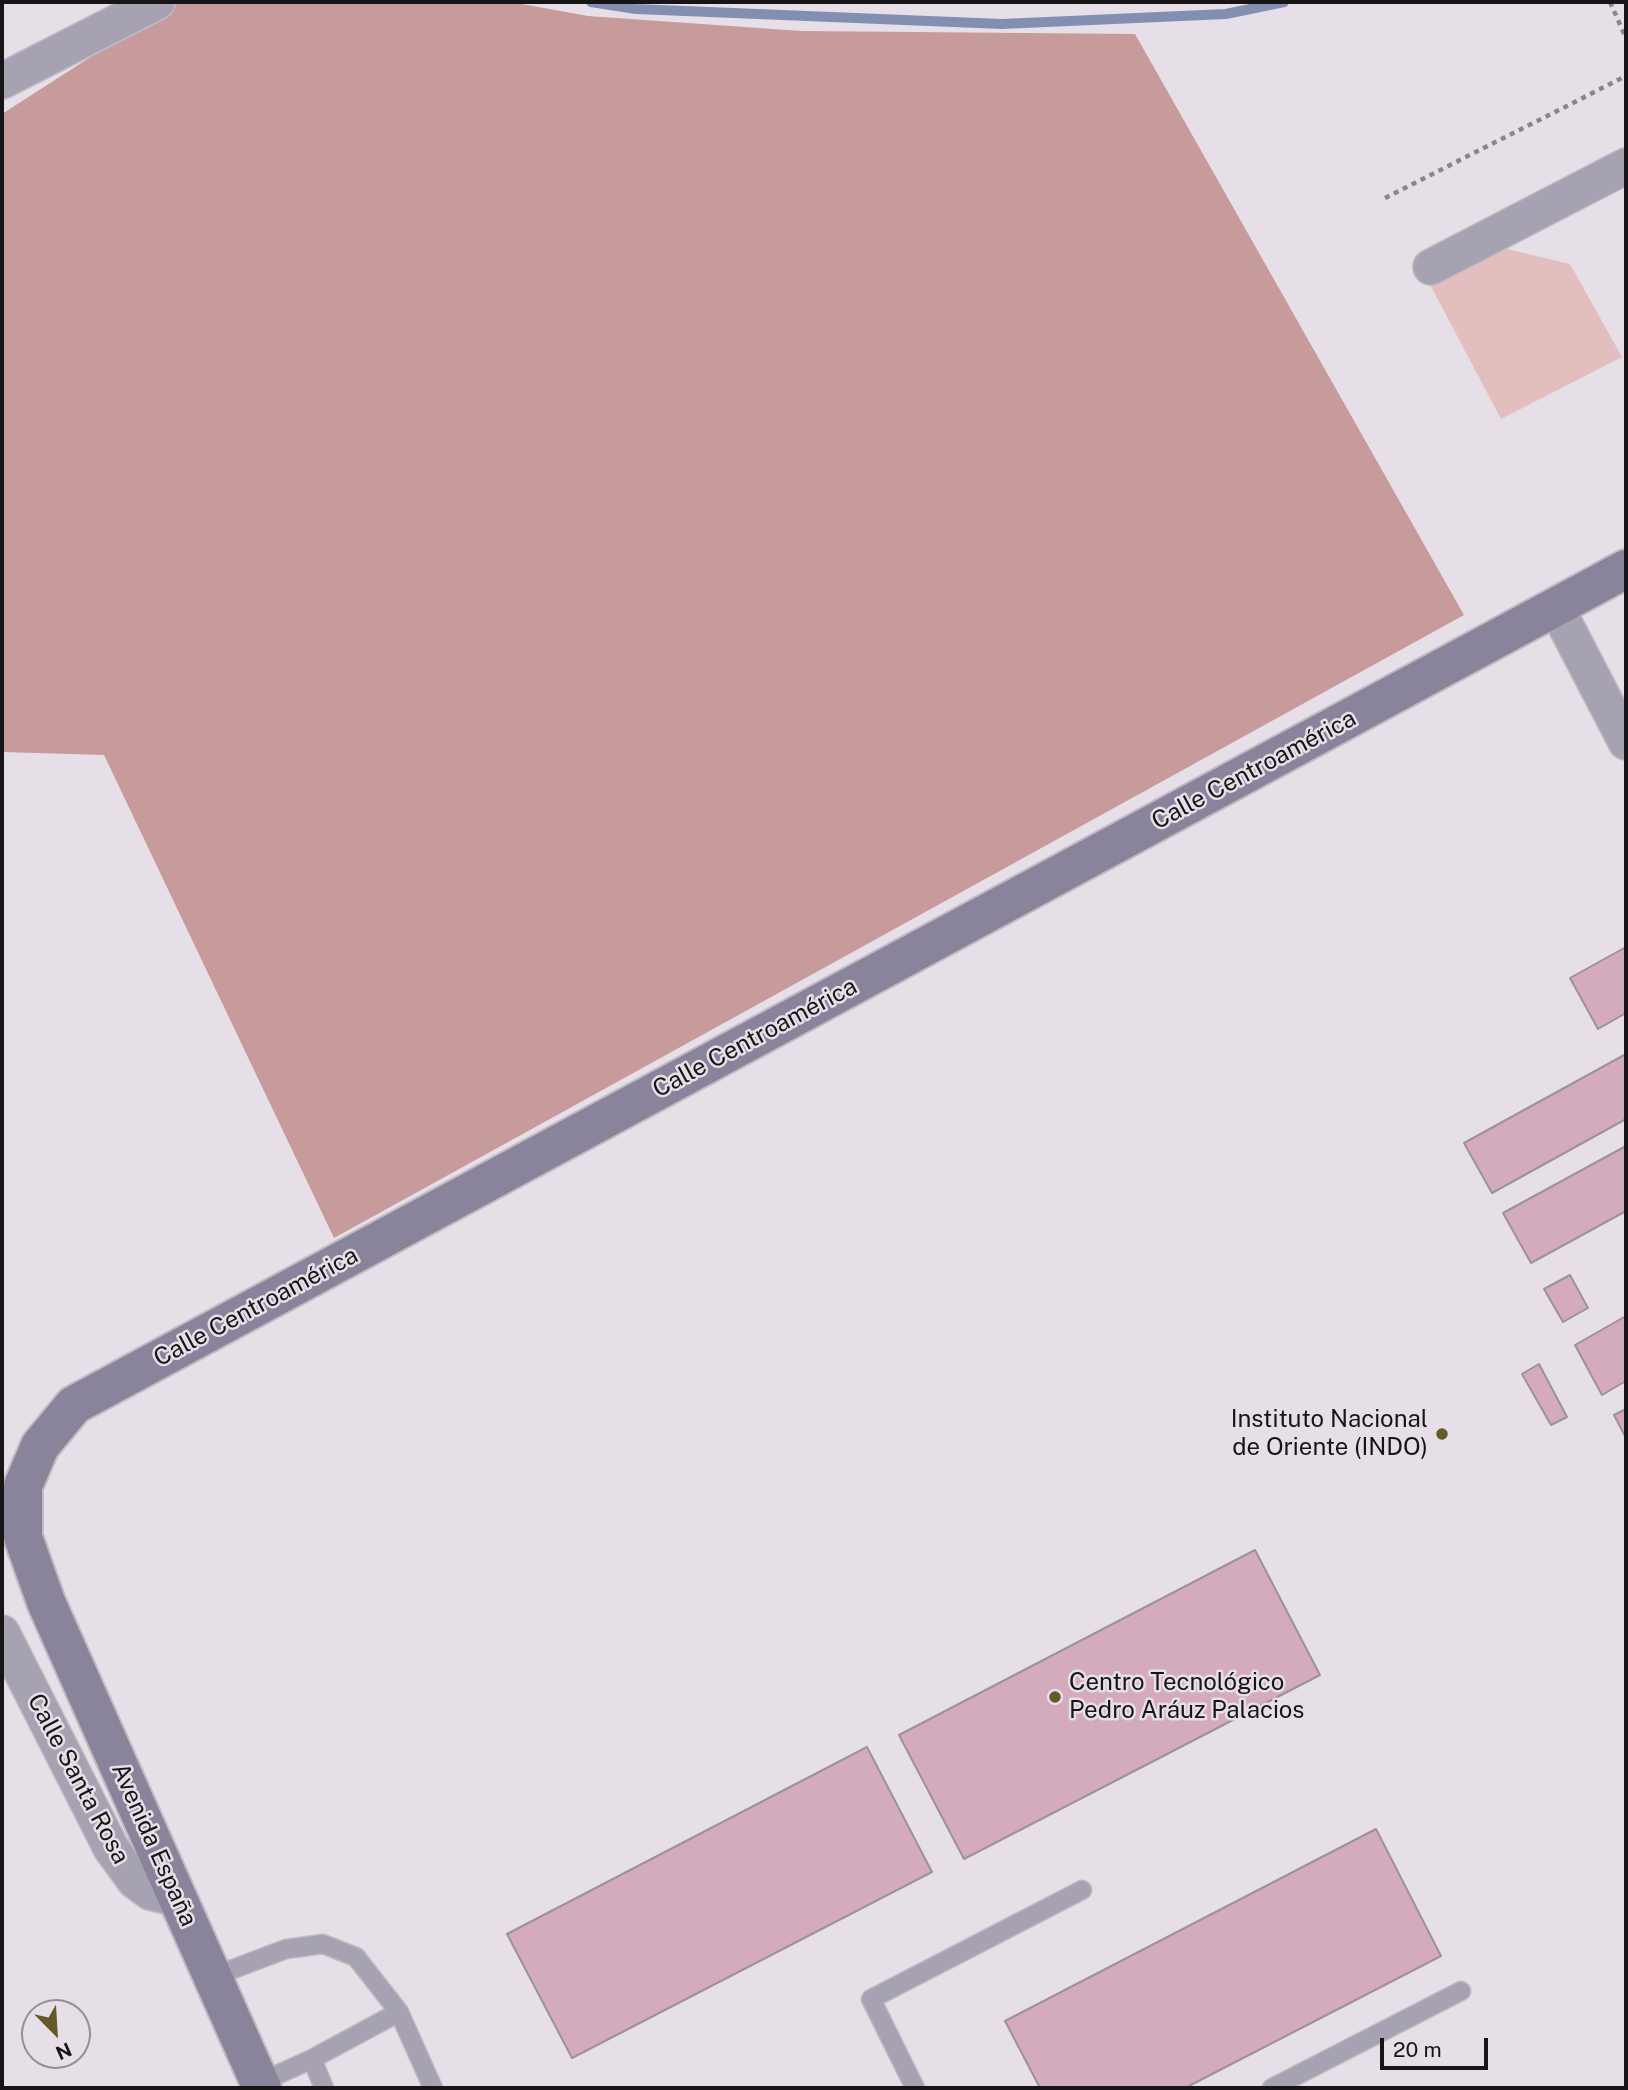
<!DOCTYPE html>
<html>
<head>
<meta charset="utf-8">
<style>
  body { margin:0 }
  #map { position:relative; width:1628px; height:2090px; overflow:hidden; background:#e7dfe7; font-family:"Public Sans",sans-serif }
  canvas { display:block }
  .frame { position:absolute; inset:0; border:4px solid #171417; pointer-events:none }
  .north { position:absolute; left:21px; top:1999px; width:70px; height:70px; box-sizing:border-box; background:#e7dfe7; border:2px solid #948e94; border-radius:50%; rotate:156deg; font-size:19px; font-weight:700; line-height:28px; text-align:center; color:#171417 }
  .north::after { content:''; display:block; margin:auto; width:24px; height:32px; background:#655a27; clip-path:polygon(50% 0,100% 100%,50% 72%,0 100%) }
  .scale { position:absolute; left:1380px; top:2038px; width:108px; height:32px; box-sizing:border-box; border:4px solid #171417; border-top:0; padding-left:9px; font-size:21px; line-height:24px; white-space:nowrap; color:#171417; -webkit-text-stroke:5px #e7dfe7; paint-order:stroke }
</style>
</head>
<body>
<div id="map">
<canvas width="1628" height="2090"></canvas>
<div class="frame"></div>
<div class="north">N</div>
<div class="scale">20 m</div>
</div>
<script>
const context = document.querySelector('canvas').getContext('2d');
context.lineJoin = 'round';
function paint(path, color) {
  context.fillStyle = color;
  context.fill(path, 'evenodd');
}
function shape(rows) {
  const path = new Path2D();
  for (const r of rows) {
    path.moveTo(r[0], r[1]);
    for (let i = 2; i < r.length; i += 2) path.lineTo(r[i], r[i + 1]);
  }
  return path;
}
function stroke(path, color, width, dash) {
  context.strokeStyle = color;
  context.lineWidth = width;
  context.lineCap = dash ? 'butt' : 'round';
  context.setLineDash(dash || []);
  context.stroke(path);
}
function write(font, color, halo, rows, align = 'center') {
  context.font = font + ' "Public Sans",sans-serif';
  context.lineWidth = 5;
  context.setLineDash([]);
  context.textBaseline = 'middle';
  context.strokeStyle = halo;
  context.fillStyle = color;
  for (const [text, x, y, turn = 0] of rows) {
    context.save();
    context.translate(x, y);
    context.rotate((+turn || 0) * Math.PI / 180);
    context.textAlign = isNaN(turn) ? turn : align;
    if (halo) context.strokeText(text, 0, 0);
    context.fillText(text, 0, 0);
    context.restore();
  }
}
paint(shape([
  [1507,249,1570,264,1622,357,1501,419,1426,277]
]), '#e3bebe');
paint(shape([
  [176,2,511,2,588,16,801,31,1135,34,1464,615,334,1238,104,755,2,752,2,114]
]), '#c79a9b');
stroke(shape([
  [591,2,636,9,1002,24,1226,14,1284,2]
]), '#838fb1', 10);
const building = shape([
  [1626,947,1626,1013,1598,1029,1570,978,1626,947],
  [1626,1054,1626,1119,1492,1193,1464,1143,1626,1054],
  [1626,1146,1626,1211,1531,1263,1503,1213,1626,1146],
  [1570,1275,1588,1308,1563,1322,1544,1289,1570,1275],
  [1626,1316,1626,1381,1602,1395,1575,1345,1626,1316],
  [1539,1364,1567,1417,1551,1425,1522,1374,1539,1364],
  [1626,1409,1626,1438,1614,1415,1626,1409],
  [1255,1550,1320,1675,964,1859,899,1735,1255,1550],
  [867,1747,932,1872,572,2058,507,1934,867,1747],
  [1376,1829,1441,1956,1185,2088,1040,2088,1005,2021,1376,1829]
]);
paint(building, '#d4abbd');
stroke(building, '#9d9296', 2);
const lane = shape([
  [212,1977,286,1949,323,1944,356,1957,399,2012,433,2088],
  [312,2059,324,2088],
  [259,2083,312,2059,399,2012],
  [915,2088,871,1999,1082,1890],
  [1272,2088,1461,1991]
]);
const street = shape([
  [2,81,157,2],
  [1431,267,1626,166],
  [1556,607,1626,742],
  [2,1633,111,1848,135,1881,150,1892,178,1899]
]);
const secondary = shape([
  [262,2088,46,1602,23,1537,23,1486,40,1446,74,1405,1626,569]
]);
stroke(lane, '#c2bac2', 21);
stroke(street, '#c2bac2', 38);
stroke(secondary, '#c2bac2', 42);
stroke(shape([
  [1610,2,1626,38],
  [1385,198,1626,76]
]), '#8b858b', 4.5, [5, 5]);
stroke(lane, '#a6a2b2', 18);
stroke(street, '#a6a2b2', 35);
stroke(secondary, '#89839b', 38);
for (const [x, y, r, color] of [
  [1442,1434,7,"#655a27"],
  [1055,1697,7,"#655a27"]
]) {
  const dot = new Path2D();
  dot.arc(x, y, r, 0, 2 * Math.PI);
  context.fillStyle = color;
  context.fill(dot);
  stroke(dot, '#e7dfe7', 2.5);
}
write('24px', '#171417', '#e7dfe7', [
  ["Calle Centroamérica",1254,770,-28],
  ["Calle Centroamérica",755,1038,-28],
  ["Calle Centroamérica",256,1307,-28],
  ["Calle Santa Rosa",78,1779,62],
  ["Avenida España",154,1845,66]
]);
write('24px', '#171417', '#e7dfe7', [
  ["Instituto Nacional",1428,1420],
  ["de Oriente (INDO)",1428,1448],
  ["Centro Tecnológico",1069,1683,"left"],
  ["Pedro Aráuz Palacios",1069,1711,"left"]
], 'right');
</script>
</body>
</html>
